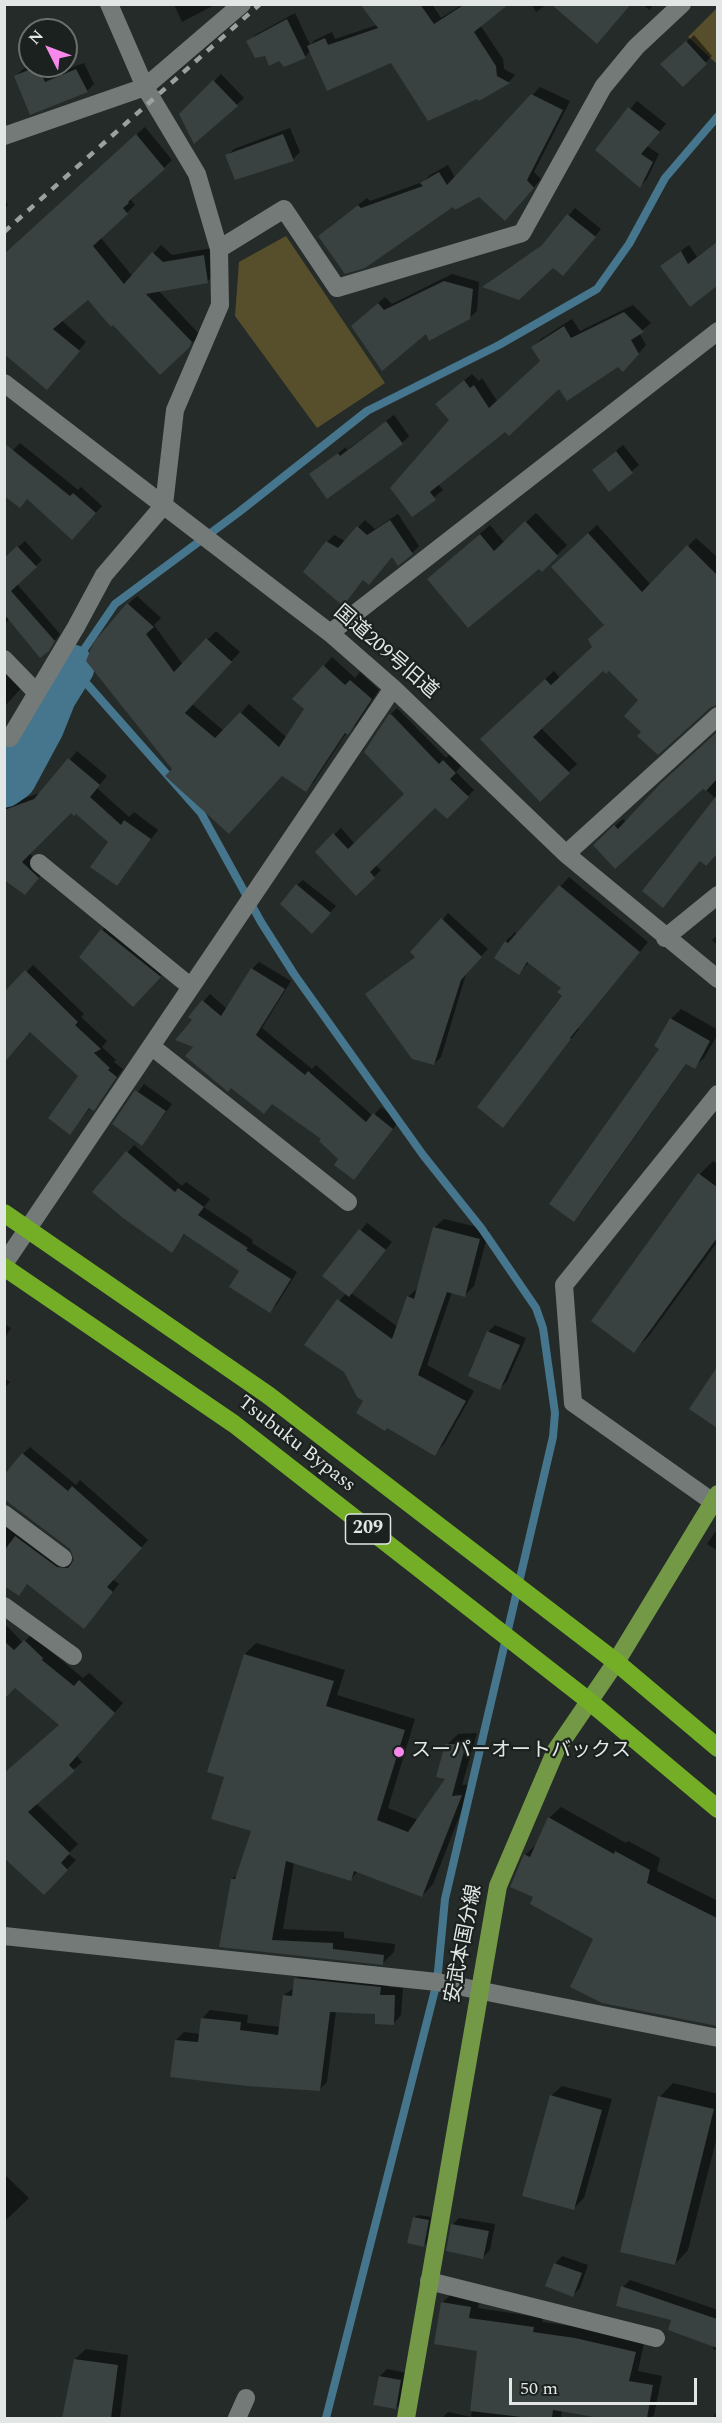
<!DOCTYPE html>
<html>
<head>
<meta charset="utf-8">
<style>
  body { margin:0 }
  #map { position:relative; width:722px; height:2423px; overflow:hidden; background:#252b28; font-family:Spectral,serif }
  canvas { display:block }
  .frame { position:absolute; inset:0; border:6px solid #e2e7e5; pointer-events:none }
  .north { position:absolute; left:18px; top:18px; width:60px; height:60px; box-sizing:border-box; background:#1b211e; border:2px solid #6b706e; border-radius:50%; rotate:312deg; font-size:16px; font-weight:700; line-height:24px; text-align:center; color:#e2e7e5 }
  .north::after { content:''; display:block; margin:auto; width:21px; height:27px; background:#f888eb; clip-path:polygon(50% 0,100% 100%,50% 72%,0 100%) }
  .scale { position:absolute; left:509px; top:2378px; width:188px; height:27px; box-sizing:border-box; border:3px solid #e2e7e5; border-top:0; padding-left:8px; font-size:18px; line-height:21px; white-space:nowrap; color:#e2e7e5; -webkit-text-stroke:4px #1b211e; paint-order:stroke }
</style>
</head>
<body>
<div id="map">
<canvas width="722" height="2423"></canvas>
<div class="frame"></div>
<div class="north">N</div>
<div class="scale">50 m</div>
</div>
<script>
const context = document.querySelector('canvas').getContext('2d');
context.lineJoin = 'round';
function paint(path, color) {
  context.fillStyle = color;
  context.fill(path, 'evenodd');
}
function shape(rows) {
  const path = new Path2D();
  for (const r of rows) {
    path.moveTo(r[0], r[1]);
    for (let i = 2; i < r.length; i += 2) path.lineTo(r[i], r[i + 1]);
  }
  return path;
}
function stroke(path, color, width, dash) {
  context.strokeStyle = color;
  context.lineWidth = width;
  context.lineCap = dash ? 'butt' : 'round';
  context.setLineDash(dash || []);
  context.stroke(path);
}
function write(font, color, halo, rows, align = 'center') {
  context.font = font + ' Spectral,"Noto Sans JP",serif';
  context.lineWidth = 4.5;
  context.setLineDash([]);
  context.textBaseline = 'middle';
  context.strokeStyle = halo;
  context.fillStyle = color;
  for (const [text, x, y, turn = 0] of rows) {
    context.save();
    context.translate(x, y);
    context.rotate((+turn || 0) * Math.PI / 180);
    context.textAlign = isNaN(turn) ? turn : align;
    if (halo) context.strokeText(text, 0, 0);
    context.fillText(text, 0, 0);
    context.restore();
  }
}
paint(shape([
  [717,8,717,64,688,37],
  [286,236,385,383,317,428,235,316,239,262]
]), '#574f2c');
paint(shape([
  [174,4,216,4,182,22],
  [372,4,432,4,441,18,463,4,507,4,480,25,503,59,504,69,515,75,509,82,479,99,392,61,310,51,305,57,279,59,266,54,248,42,255,35,295,13,310,45,315,40,332,32,335,39,377,25],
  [532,4,547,4,536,12],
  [643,4,654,4,649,10],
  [694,35,712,56,683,85,669,58],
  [84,63,94,84,87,91,16,76,23,69,30,66,48,66,52,75],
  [221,74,244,98,195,142,181,114],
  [540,87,570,101,534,172,541,179,513,211,479,195,453,205,328,228,367,198,370,201,423,182,430,175,448,165,455,178],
  [637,101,666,124,647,146,659,154,647,179,640,186,597,149],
  [145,127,172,160,131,200,135,205,101,238,133,277,161,245,172,255,212,248,216,273,208,281,158,290,199,334,197,338,160,373,88,297,61,320,86,342,54,380,4,255],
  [290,128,300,152,293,159,227,156,234,149],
  [4,197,8,205,4,209],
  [575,208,601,229,570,267,553,266,491,281,548,241],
  [718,242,718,284,691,305,670,259,689,245,697,257],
  [452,274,479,282,477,311,469,318,427,331,360,319,385,297,392,304],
  [633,305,651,323,639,333,646,345,631,362,559,387,438,484,443,490,412,515,451,420,445,396,472,374,479,381,482,378,497,401,542,360,533,347,541,339,572,319,580,331],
  [394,415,409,436,402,443,311,474,346,447,347,450],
  [20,443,78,490,81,487,102,506,79,531,13,450],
  [623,445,639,465,609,490,601,463],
  [536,513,567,545,542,570,539,567,429,579,490,525,504,542],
  [398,514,419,546,412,553,393,556,364,579,343,604,327,542,334,535,345,541,365,520,375,529],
  [597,525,651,585,696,538,718,558,718,681,706,692,644,731,640,700,609,669,603,669,541,728,577,764,540,799,491,731,554,671,560,678,593,647,606,624,561,558],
  [25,541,42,560,17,584,60,634,48,650,10,619,4,624,4,559],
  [137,596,161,618,154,625,183,665,216,631,240,652,192,704,224,731,249,704,287,738,306,709,324,666,332,657,355,678,360,672,379,690,356,725,347,732,314,782,305,790,282,774,174,769,128,604],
  [4,668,24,685,4,707],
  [397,708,446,758,450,754,461,766,456,772,474,790,447,817,435,805,375,865,381,870,356,894,317,852,341,828,355,844,406,794,390,715],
  [718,733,718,853,706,864,701,860,663,906,716,799,703,787,602,837,623,819,626,822,656,790],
  [77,751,107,776,97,788,129,817,134,812,158,830,117,884,110,842,76,812,71,811,29,853,46,869,33,885,4,876,4,806,42,792],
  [569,877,648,942,578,1028,579,1029,503,1126,565,996,563,987,529,962,519,973,496,958,506,941,515,932,518,934],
  [303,880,336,906,318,926,297,885],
  [448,913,488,949,467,971,441,1057,434,1064,367,994,416,956],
  [108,924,166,970,133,1005,102,930],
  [718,935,718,946,712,940],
  [259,962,291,981,262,1028,312,1069,316,1065,373,1116,381,1107,399,1121,361,1171,340,1159,323,1139,196,1046,194,1020,190,1017,210,994,227,1009,252,969],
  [33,965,84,1014,81,1017,107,1041,102,1047,116,1060,114,1062,123,1069,100,1102,93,1109,91,1107,70,1133,80,1076,31,1030,5,1061,4,995],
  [681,1009,718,1030,718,1034,704,1058,694,1067,687,1063,583,1210,574,1220,661,1048,671,1019],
  [144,1084,172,1104,142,1144,114,1124],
  [134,1145,182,1186,186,1182,210,1199,204,1207,253,1240,252,1243,297,1272,277,1304,270,1311,241,1270,186,1233,171,1251,94,1192],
  [713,1161,718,1164,718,1241,648,1337,634,1351,593,1321,700,1174],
  [444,1219,489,1230,474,1286,465,1295,452,1292,427,1365,474,1391,444,1444,435,1454,365,1400,345,1371,306,1344,346,1293,324,1275,367,1223,392,1242,351,1293,398,1327,408,1297,418,1288,434,1228],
  [4,1324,11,1328,4,1339],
  [495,1325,526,1338,507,1381,500,1388,488,1332],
  [718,1369,718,1426,691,1408],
  [4,1378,10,1382,4,1389],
  [30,1447,76,1485,80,1480,148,1540,112,1579,119,1584,90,1620,28,1583,19,1594,4,1584,4,1523,64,1560,74,1562,76,1560,23,1454],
  [718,1528,718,1551,707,1544],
  [4,1623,23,1643,33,1633,51,1648,49,1650,83,1678,89,1673,123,1703,77,1756,82,1762,36,1803,78,1844,68,1854,76,1860,44,1893,4,1848,61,1725,4,1678],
  [256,1643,345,1670,337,1695,415,1719,388,1808,418,1820,447,1779,447,1745,458,1734,477,1733,462,1785,472,1784,433,1884,422,1896,358,1871,351,1879,294,1862,283,1929,344,1932,344,1938,395,1944,394,1952,383,1963,221,1946,232,1879,239,1873,252,1830,226,1776,245,1654],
  [561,1807,626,1843,628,1841,660,1858,657,1871,718,1901,718,2025,603,2002,595,1938,536,1896,525,1855,537,1844,549,1818],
  [304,1971,389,1980,388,1987,403,1988,401,2015,393,2024,377,2013,336,2011,327,2082,319,2090,176,2040,184,2032,200,2034,202,2019,210,2010,248,2015,247,2023,280,2027,284,1995,294,1988,296,1979],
  [673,2083,718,2094,718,2133,688,2250,675,2264,660,2097],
  [562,2086,612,2099,584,2198,574,2208,551,2096],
  [4,2174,29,2198,4,2222],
  [418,2215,431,2217,427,2242,424,2245,414,2218],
  [459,2218,495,2224,490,2250,483,2257,452,2225],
  [562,2256,588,2265,580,2288,573,2295,555,2264],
  [630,2280,718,2310,718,2350,713,2349,713,2345,623,2287],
  [452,2293,480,2298,478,2308,543,2318,542,2322,585,2328,644,2343,638,2371,662,2376,654,2415,651,2418,609,2418,562,2410,561,2418,442,2418,448,2412,471,2417,479,2350,443,2302],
  [86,2349,128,2355,120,2418,63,2418,75,2359],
  [387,2369,407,2373,403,2401,396,2408,380,2376],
  [718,2409,718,2418,713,2418]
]), '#0007');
stroke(shape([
  [326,2418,437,1982,445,1899,553,1437,555,1413,543,1328,536,1308,482,1229,423,1155,294,974,261,922,201,813,72,667,115,604,239,512,367,411,499,345,597,289,629,244,665,178,718,116]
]), '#46768e', 8);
stroke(shape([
  [4,785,14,778,42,726,54,696,72,667]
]), '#46768e', 45);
paint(shape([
  [360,4,420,4,434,24,465,4,509,4,474,32,496,66,497,76,510,83,479,101,477,99,428,121,391,63,327,91,307,46,325,38,328,45,378,28],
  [551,4,631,4,597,44],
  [287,19,306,58,284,67,279,61,269,66,265,56,255,58,246,41],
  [686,41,707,64,683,87,660,64],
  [38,66,45,82,76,69,88,92,30,115,14,76],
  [213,80,238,106,194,144,179,114],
  [531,94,563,110,527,180,534,188,505,221,479,197,455,210,453,207,365,268,345,274,318,236,358,205,361,208,423,186,420,183,439,172,447,185],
  [628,107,660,132,641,154,653,162,640,188,595,150],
  [136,134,165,169,128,202,129,203,123,208,128,214,93,246,124,284,152,252,163,262,204,255,208,283,146,294,192,342,189,348,160,375,113,325,111,327,88,300,53,329,80,351,47,390,4,354,4,254],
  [283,134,294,161,235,180,225,155],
  [567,214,596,237,563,276,553,268,519,300,482,287,542,245],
  [717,242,717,286,690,307,660,266,681,251,688,264],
  [444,281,473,289,470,319,429,341,426,334,382,371,351,326,378,303,384,310],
  [624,312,644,332,631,340,639,354,623,372,618,367,567,401,559,389,509,436,505,432,430,492,436,500,412,517,390,488,449,420,435,404,464,380,470,388,474,385,489,408,540,361,531,347,564,326,571,338],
  [386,421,403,444,327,499,309,474,338,453,340,456],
  [4,443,70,496,73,493,96,513,72,540,27,499,20,508,4,496],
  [616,451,633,473,609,492,592,470],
  [390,520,413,554,398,566,392,557,369,585,363,580,343,606,303,572,326,541,338,548,357,526,367,535],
  [525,521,558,556,542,572,539,569,468,628,427,579,480,534,494,551],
  [588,533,642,592,687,545,717,575,717,705,710,708,658,755,637,736,641,732,624,716,638,700,609,671,606,674,603,671,533,737,570,773,540,802,480,739,545,679,551,685,592,647,588,639,604,625,551,567],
  [17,546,37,567,11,591,55,641,49,651,40,658,4,614,4,558],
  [127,603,154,627,146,634,174,672,206,638,232,662,185,713,215,738,240,712,279,747,304,709,292,699,323,665,345,685,350,680,372,699,348,735,345,733,306,792,282,776,229,834,165,776,172,769,86,661,93,643],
  [389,714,392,715,439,764,443,760,456,773,450,779,469,797,447,819,435,808,370,872,375,878,356,896,315,852,333,833,348,849,404,794,364,752],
  [717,732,717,779,706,791,703,789,615,869,593,845,614,825,618,829,661,783],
  [68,758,100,785,90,797,121,825,124,820,151,839,117,886,90,867,108,842,76,814,74,816,71,813,22,862,39,878,25,895,4,880,4,810,34,799],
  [717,795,717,854,706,866,700,861,663,908,642,891],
  [296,884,331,913,312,934,280,904],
  [559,885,640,952,570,1038,571,1039,503,1128,477,1107,562,996,557,992,561,988,527,962,519,975,494,958,505,941,508,943],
  [441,918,482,957,461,980,434,1065,412,1059,365,994,415,957,410,952],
  [101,929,161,977,133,1007,79,957],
  [251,968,285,989,256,1035,305,1075,308,1071,366,1122,373,1113,393,1129,354,1180,334,1165,338,1159,319,1141,321,1139,272,1104,264,1114,231,1088,228,1092,185,1056,193,1047,175,1040,192,1020,188,1017,202,1000,221,1016],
  [25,970,78,1022,75,1025,101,1049,94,1053,110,1068,108,1070,117,1077,94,1111,89,1108,70,1135,48,1118,78,1076,30,1032,4,1063,4,992],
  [670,1018,710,1041,695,1069,686,1064,574,1222,549,1204,659,1049,654,1046],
  [135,1090,166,1111,142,1146,112,1124],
  [126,1151,175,1192,178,1188,204,1207,198,1215,248,1248,246,1250,291,1279,270,1313,229,1287,239,1271,184,1234,172,1253,123,1218,92,1192],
  [698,1173,717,1187,717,1238,634,1353,591,1321],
  [433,1227,480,1239,465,1297,447,1292,418,1375,466,1401,435,1456,387,1428,385,1431,356,1413,363,1401,357,1397,344,1372,304,1345,337,1299,392,1339,407,1296,414,1299],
  [359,1229,386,1250,349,1297,322,1276],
  [487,1331,520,1345,500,1390,468,1376],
  [717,1367,717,1428,689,1409],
  [22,1453,68,1491,72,1486,142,1548,107,1587,113,1592,84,1629,27,1584,19,1596,4,1586,4,1551,15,1536,57,1567,68,1568,74,1560,70,1549,4,1499,4,1475],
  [24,1640,43,1658,42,1660,74,1686,79,1680,115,1713,69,1765,75,1771,28,1812,70,1853,61,1863,68,1870,44,1895,4,1858,4,1773,59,1725,15,1688,4,1699,4,1641,14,1650],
  [244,1654,334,1681,326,1706,405,1730,377,1820,408,1832,445,1779,436,1777,445,1744,466,1744,452,1796,462,1795,422,1897,354,1871,351,1881,286,1861,272,1940,333,1943,333,1949,384,1955,383,1965,219,1947,231,1879,235,1879,251,1831,211,1819,224,1777,207,1772],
  [548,1817,614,1854,615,1851,650,1870,647,1883,717,1918,717,2026,602,2003,570,1987,593,1939,530,1904,533,1897,510,1887,524,1854,530,1857],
  [294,1978,381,1987,380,1995,395,1995,394,2025,375,2024,375,2014,330,2012,320,2091,247,2086,170,2077,175,2040,198,2042,201,2018,241,2022,240,2030,278,2035,283,1995,292,1996],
  [550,2095,602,2110,574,2210,522,2196],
  [658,2096,714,2109,675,2265,620,2252],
  [413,2217,429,2220,424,2247,407,2243],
  [451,2224,489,2231,483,2259,446,2251],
  [554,2263,582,2273,573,2297,545,2286],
  [621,2286,717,2319,717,2348,668,2330,671,2320,616,2306],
  [441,2302,471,2307,469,2318,534,2327,533,2332,575,2338,636,2352,629,2381,653,2385,647,2418,600,2418,553,2410,552,2418,530,2418,470,2411,477,2351,434,2344],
  [74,2359,118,2365,111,2418,62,2418],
  [379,2376,401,2380,396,2409,373,2405]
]), '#394141');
stroke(shape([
  [4,136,145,87,242,4],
  [219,249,284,209,337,288,522,233,603,87,636,47,682,4],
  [4,383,330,633,393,688,566,854,718,979],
  [330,633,718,331],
  [4,659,37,693],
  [10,738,76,627,104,575,164,505,175,410,220,305,219,249,197,174,145,87,109,4],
  [566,854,718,716],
  [39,863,191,987],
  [665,938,718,895],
  [151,1046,348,1202],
  [4,1264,393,688],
  [713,1502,573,1403,564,1285,718,1094],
  [4,1514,63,1558],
  [4,1606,73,1656],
  [4,1936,437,1982,718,2038],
  [429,2281,656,2338],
  [237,2418,246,2398]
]), '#737a77', 18);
stroke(shape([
  [406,2418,498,1886,556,1750,616,1662,718,1494]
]), '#739946', 18);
stroke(shape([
  [4,1213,268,1395,616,1662,718,1748],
  [4,1267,234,1424,589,1701,718,1809]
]), '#73ae26', 18);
stroke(shape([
  [4,232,260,4]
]), '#9ba19e', 4.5, [8, 8]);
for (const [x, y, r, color] of [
  [399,1752,6,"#f888eb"]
]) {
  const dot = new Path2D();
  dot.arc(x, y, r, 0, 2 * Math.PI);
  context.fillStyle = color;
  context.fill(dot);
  stroke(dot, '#1b211e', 2);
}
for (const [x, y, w] of [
  [368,1529,45]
]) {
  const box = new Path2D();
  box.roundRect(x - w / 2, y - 15, w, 30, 4.5);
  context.fillStyle = '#1b211e';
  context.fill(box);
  stroke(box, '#e2e7e5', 1.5);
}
write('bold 18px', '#e2e7e5', null, [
  ["209",368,1529]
]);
write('20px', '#e2e7e5', '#1b211e', [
  ["国道209号旧道",385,653,41],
  ["Tsubuku Bypass",296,1445,38],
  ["安武本国分線",465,1944,-79]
]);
write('20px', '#e2e7e5', '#1b211e', [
  ["スーパーオートバックス",411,1752]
], 'left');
</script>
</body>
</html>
